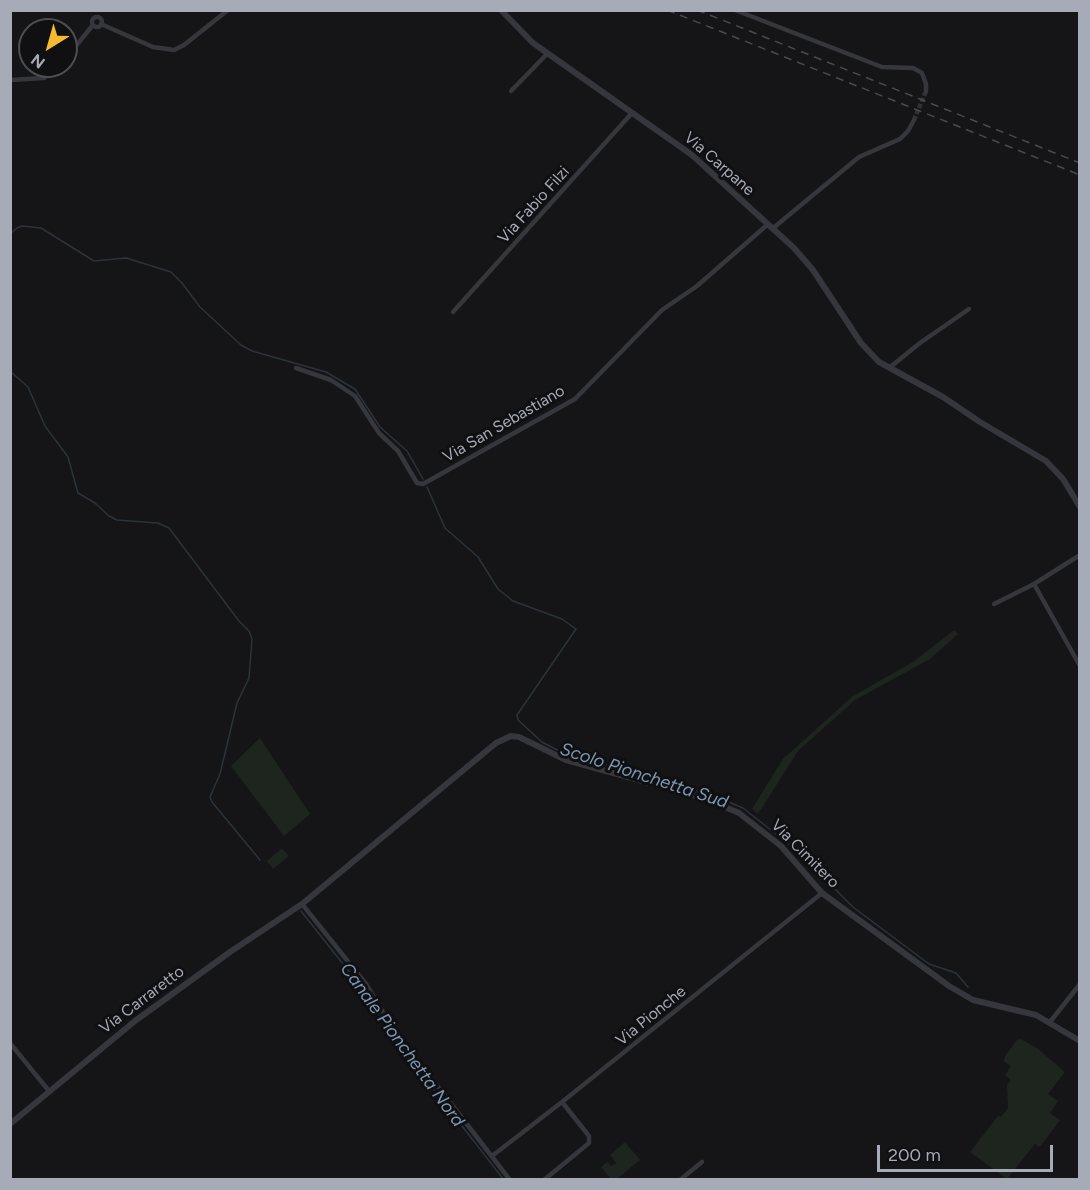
<!DOCTYPE html>
<html>
<head>
<meta charset="utf-8">
<style>
  body { margin:0 }
  #map { position:relative; width:1090px; height:1190px; overflow:hidden; background:#151517; font-family:Figtree,sans-serif }
  canvas { display:block }
  .frame { position:absolute; inset:0; border:12px solid #a7abb7; pointer-events:none }
  .north { position:absolute; left:18px; top:18px; width:60px; height:60px; box-sizing:border-box; background:#101012; border:2px solid #4c4e54; border-radius:50%; rotate:217deg; font-size:16px; font-weight:700; line-height:24px; text-align:center; color:#a7abb7 }
  .north::after { content:''; display:block; margin:auto; width:21px; height:27px; background:#f2b931; clip-path:polygon(50% 0,100% 100%,50% 72%,0 100%) }
  .scale { position:absolute; left:877px; top:1145px; width:176px; height:27px; box-sizing:border-box; border:3px solid #a7abb7; border-top:0; padding-left:8px; font-size:18px; line-height:21px; white-space:nowrap; color:#a7abb7; -webkit-text-stroke:4px #101012; paint-order:stroke }
</style>
</head>
<body>
<div id="map">
<canvas width="1090" height="1190"></canvas>
<div class="frame"></div>
<div class="north">N</div>
<div class="scale">200 m</div>
</div>
<script>
const context = document.querySelector('canvas').getContext('2d');
context.lineJoin = 'round';
function paint(path, color) {
  context.fillStyle = color;
  context.fill(path, 'evenodd');
}
function shape(rows) {
  const path = new Path2D();
  for (const r of rows) {
    if (r.length === 3) {
      path.moveTo(r[0] + r[2], r[1]);
      path.arc(r[0], r[1], r[2], 0, 2 * Math.PI);
      continue;
    }
    path.moveTo(r[0], r[1]);
    for (let i = 2; i < r.length; i += 2) path.lineTo(r[i], r[i + 1]);
  }
  return path;
}
function stroke(path, color, width, dash) {
  context.strokeStyle = color;
  context.lineWidth = width;
  context.lineCap = dash ? 'butt' : 'round';
  context.setLineDash(dash || []);
  context.stroke(path);
}
function write(font, color, halo, rows, align = 'center') {
  context.font = font + ' Figtree,sans-serif';
  context.lineWidth = 6;
  context.setLineDash([]);
  context.textBaseline = 'middle';
  context.strokeStyle = halo;
  context.fillStyle = color;
  for (const [text, x, y, turn = 0] of rows) {
    context.save();
    context.translate(x, y);
    context.rotate((+turn || 0) * Math.PI / 180);
    context.textAlign = isNaN(turn) ? turn : align;
    if (halo) context.strokeText(text, 0, 0);
    context.fillText(text, 0, 0);
    context.restore();
  }
}
paint(shape([
  [954,630,958,634,930,659,855,700,798,751,758,814,752,809,783,759,853,696,913,662],
  [260,738,310,814,284,836,231,766],
  [282,848,289,856,273,869,267,861],
  [1021,1039,1037,1048,1065,1072,1048,1094,1058,1101,1050,1113,1060,1120,1040,1147,1035,1144,1007,1179,970,1152,998,1116,1001,1117,1008,1108,1007,1085,1011,1080,1005,1075,1011,1066,1004,1061,1005,1056,1017,1040],
  [625,1142,640,1160,617,1179,611,1179,601,1167,607,1162,611,1166,616,1163,610,1155]
]), '#1d251e');
stroke(shape([
  [10,234,17,228,22,226,41,228,94,261,126,258,171,272,182,283,200,307,241,345,252,351,326,372,355,389,380,427,407,451,423,479],
  [10,371,28,387,45,426,68,457,78,493,95,503,109,516,117,520,158,523,169,528,239,621,249,631,252,639,249,678,237,703,220,774,210,797,212,802,260,860],
  [427,487,445,528,478,557,498,589,513,601,562,619,576,629,517,715,518,720,542,742,559,751,712,795,743,808,795,849,853,907,929,964,956,973,968,987],
  [301,911,366,993,389,1032,504,1180]
]), '#2b333b', 1.5);
stroke(shape([
  [914,120,926,91]
]), '#323337', 4.5, [4.5, 2]);
stroke(shape([
  [735,10,882,67,913,68,922,73,926,84,926,91],
  [97,22,5],
  [101,24,153,47,174,50,184,45,228,10],
  [66,58,93,25],
  [10,80,44,78,59,66],
  [511,91,547,54],
  [772,229,859,157,900,139,908,131,914,120],
  [453,312,632,113],
  [296,368,331,380,355,396,379,433,398,451,417,483,423,484,575,399,662,310,697,286,767,225],
  [889,368,920,343,969,309],
  [1034,584,1080,666],
  [994,604,1034,584,1080,555],
  [302,904,366,984,391,1026,510,1180],
  [1050,1022,1080,984],
  [10,1043,49,1091],
  [492,1156,562,1102,822,893],
  [544,1180,589,1143,589,1136,562,1102],
  [680,1180,702,1162]
]), '#36373c', 4.5);
stroke(shape([
  [501,10,533,43,692,155,794,248,813,270,861,343,879,362,943,397,980,422,1046,461,1063,479,1080,507],
  [10,1124,135,1021,230,952,302,904,496,743,511,736,519,737,566,760,704,798,739,813,781,846,822,893,949,986,973,1000,1036,1015,1080,1041]
]), '#36373c', 6);
stroke(shape([
  [667,10,1080,175],
  [697,10,1080,163]
]), '#494a51', 1.5, [8, 6]);
write('16px', '#a7abb7', '#101012', [
  ["Via Carpane",719,164,41],
  ["Via Fabio Filzi",534,205,-48],
  ["Via San Sebastiano",504,424,-30],
  ["Via Cimitero",805,854,45],
  ["Via Carraretto",142,1000,-37],
  ["Via Pionche",651,1016,-39]
]);
write('italic 18px', '#7d97b2', '#101012', [
  ["Scolo Pionchetta Sud",644,776,18],
  ["Canale Pionchetta Nord",402,1045,54]
]);
</script>
</body>
</html>
